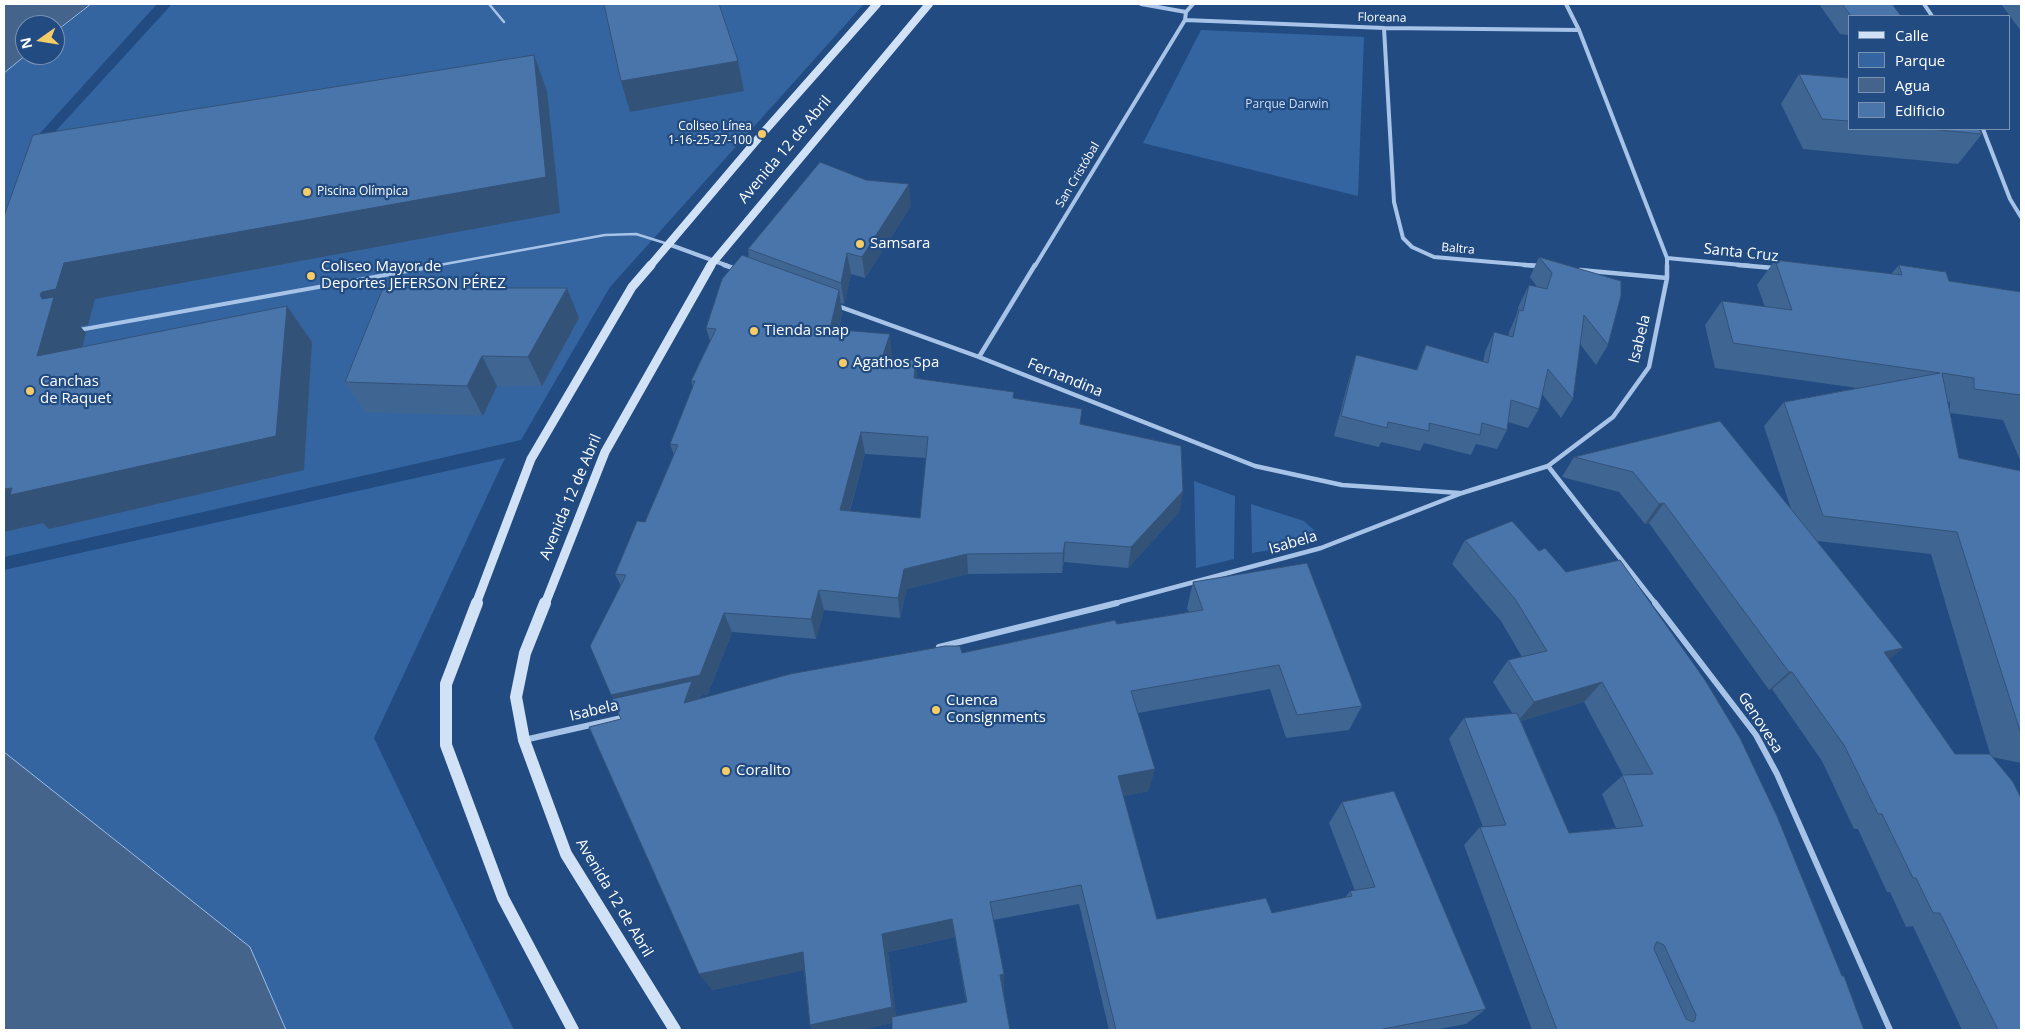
<!DOCTYPE html>
<html>
<head>
<meta charset="utf-8">
<style>
  body { margin:0 }
  #map { position:relative; width:2025px; height:1034px; overflow:hidden; background:#214b81; font-family:"Open Sans",sans-serif }
  canvas { display:block }
  .frame { position:absolute; inset:0; border:5px solid #fff; pointer-events:none }
  .legend { position:absolute; left:1848px; top:15px; width:162px; height:115px; box-sizing:border-box; background:#214b81; border:1px solid #7a93b3; margin:0; padding:6px 9px; list-style:none; font-size:15px; color:#fff }
  .legend li { display:flex; align-items:center; gap:10px; height:25px }
  .legend b { width:25px; border:1px solid #7a93b3 }
  .north { position:absolute; left:15px; top:15px; width:50px; height:50px; box-sizing:border-box; background:#214b81; border:1px solid #7a93b3; border-radius:50%; rotate:257deg; font-size:14px; font-weight:700; line-height:20px; text-align:center; color:#fff }
  .north::after { content:''; display:block; margin:auto; width:18px; height:22px; background:#f5cc68; clip-path:polygon(50% 0,100% 100%,50% 72%,0 100%) }
</style>
</head>
<body>
<div id="map">
<canvas width="2025" height="1034"></canvas>
<div class="frame"></div>
<ul class="legend">
<li><b style="height:6px;background:#d1e2f7"></b>Calle</li>
<li><b style="height:14px;background:#3465a0"></b>Parque</li>
<li><b style="height:14px;background:#45648c"></b>Agua</li>
<li><b style="height:14px;background:#4975ab"></b>Edificio</li>
</ul>
<div class="north">N</div>
</div>
<script>
const context = document.querySelector('canvas').getContext('2d');
context.lineJoin = 'round';
function paint(path, color) {
  context.fillStyle = color;
  context.fill(path, 'evenodd');
}
function shape(rows) {
  const path = new Path2D();
  for (const r of rows) {
    path.moveTo(r[0], r[1]);
    for (let i = 2; i < r.length; i += 2) path.lineTo(r[i], r[i + 1]);
  }
  return path;
}
function stroke(path, color, width, dash) {
  context.strokeStyle = color;
  context.lineWidth = width;
  context.lineCap = dash ? 'butt' : 'round';
  context.setLineDash(dash || []);
  context.stroke(path);
}
function write(font, color, halo, rows, align = 'center') {
  context.font = font + ' "Open Sans",sans-serif';
  context.lineWidth = 4.5;
  context.setLineDash([]);
  context.textBaseline = 'middle';
  context.strokeStyle = halo;
  context.fillStyle = color;
  for (const [text, x, y, turn = 0] of rows) {
    context.save();
    context.translate(x, y);
    context.rotate((+turn || 0) * Math.PI / 180);
    context.textAlign = isNaN(turn) ? turn : align;
    if (halo) context.strokeText(text, 0, 0);
    context.fillText(text, 0, 0);
    context.restore();
  }
}
paint(shape([
  [92,4,157,4,33,141,4,220,4,73,27,55,55,55,55,33],
  [172,4,864,4,610,287,521,440,4,557,4,265,54,133],
  [1201,30,1364,37,1358,196,1143,143],
  [505,458,374,738,514,1030,286,1030,250,947,4,752,4,570],
  [1194,481,1235,496,1234,559,1196,568],
  [1251,504,1304,521,1315,531,1301,545,1252,553]
]), '#3465a0');
const water = shape([
  [4,4,91,4,55,32,55,25,25,25,26,55,4,73,4,4],
  [4,752,250,947,286,1030,4,1030,4,752]
]);
paint(water, '#45648c');
stroke(water, '#9abfe9', 1);
stroke(shape([
  [489,4,504,22],
  [434,266,605,235,636,234,668,244]
]), '#a7c4e8', 2.5);
stroke(shape([
  [79,330,441,265]
]), '#a7c4e8', 4);
stroke(shape([
  [1141,4,1186,12],
  [1566,4,1579,30,1667,258,1667,266],
  [1924,4,1932,16],
  [1185,20,1384,28,1579,30],
  [1384,28,1394,202,1403,238,1412,247,1434,257,1539,266],
  [1983,129,2010,199,2021,217],
  [668,244,728,266],
  [1667,258,1752,266],
  [1035,266,1185,20,1186,12,1193,4]
]), '#a7c4e8', 4);
stroke(shape([
  [724,265,736,269],
  [1524,265,1540,266],
  [1738,265,1774,268],
  [1580,270,1667,278],
  [835,305,979,357,1255,466,1342,485,1460,493],
  [979,357,1035,265],
  [1548,466,1656,604],
  [1112,604,1321,548,1462,493,1548,466,1613,417,1649,367,1667,278,1667,265]
]), '#a7c4e8', 4.5);
stroke(shape([
  [1655,603,1756,735,1777,774,1890,1030],
  [939,647,1117,603],
  [524,740,626,717]
]), '#a7c4e8', 6);
stroke(shape([
  [650,266,762,134,877,4],
  [710,266,929,4]
]), '#d1e2f7', 8);
stroke(shape([
  [476,604,531,459,632,287,651,265],
  [545,604,605,452,711,265]
]), '#d1e2f7', 9);
stroke(shape([
  [477,603,446,684,446,745,503,898,573,1030],
  [545,603,525,653,516,697,524,740,566,854,675,1030]
]), '#d1e2f7', 12);
paint(shape([
  [1819,4,1892,4,1901,16,1849,16,1849,35,1840,34],
  [2001,4,2021,4,2021,31],
  [1799,74,1849,78,1849,129,1979,129,1982,134,1958,164,1803,149,1781,104],
  [911,206,865,278,851,274,844,304,841,303,842,312,839,330,892,356,892,359,916,360,917,379,1014,398,1081,424,1183,491,1179,512,1128,568,1064,562,1062,573,968,574,907,589,900,618,824,610,816,639,732,632,708,694,699,696,701,698,962,653,1117,624,1189,612,1187,608,1193,582,1362,706,1349,730,1286,738,1270,689,1138,713,1149,791,1123,796,1157,919,1272,913,1345,898,1350,891,1355,891,1329,823,1342,802,1486,1009,1466,1024,1434,1030,1109,1030,1079,904,993,920,1004,974,1004,990,1003,990,1010,1030,892,1023,860,1030,813,1030,810,1025,804,970,712,990,614,698,621,586,615,574,645,522,674,455,670,444,693,387,691,381,710,341,706,328,749,258,748,249],
  [865,454,926,458,920,518,850,511],
  [955,937,966,1002,896,1017,888,952],
  [1539,257,1608,345,1596,365,1580,344,1573,399,1561,418,1542,394,1539,409,1528,428,1508,422,1507,430,1497,449,1476,444,1471,455,1424,443,1420,451,1381,442,1379,447,1334,436,1350,375,1356,355,1416,370,1426,345,1483,362,1485,352,1494,332,1508,336,1510,330,1516,316,1519,305,1529,285,1537,287,1530,277],
  [1775,260,1891,274,1899,265,1949,281,2021,292,2021,462,2003,420,1950,413,1950,402,1948,402,1959,458,2021,471,2021,763,1992,757,2021,1030,1962,1030,1913,926,1906,927,1890,892,1887,892,1858,829,1854,829,1822,761,1772,689,1769,690,1649,523,1645,524,1619,492,1562,477,1574,457,1791,509,1764,426,1784,402,1857,388,1715,368,1705,325,1722,301,1765,307,1757,285],
  [1817,541,1931,554,1990,754,1955,754,1889,659,1903,648],
  [579,318,542,386,497,386,483,416,365,412,345,382],
  [1512,521,1842,976,1864,1030,1532,1030,1464,845,1480,827,1483,827,1449,739,1464,718,1512,713,1493,682,1508,660,1522,657,1501,621,1452,564,1465,540],
  [1584,702,1623,775,1602,794,1616,828,1569,833,1521,721]
]), '#3f6593');
paint(shape([
  [534,55,547,91,560,213,95,299,88,325,80,326,86,333,71,391,37,356,42,299,40,294,64,263],
  [738,61,744,91,630,112,621,81],
  [909,184,911,206,865,278,862,257],
  [847,253,851,274,844,304,841,283],
  [567,288,579,318,542,386,528,357],
  [839,290,842,312,834,351,830,329],
  [287,306,312,342,304,470,49,529,43,523,4,532,4,489],
  [890,334,892,356,885,380,882,358],
  [482,356,497,386,483,416,467,386],
  [916,360,918,382,914,378],
  [861,432,865,454,844,531,840,510],
  [1183,491,1179,512,1128,568,1131,547],
  [1664,503,1649,523,1645,524,1659,504],
  [1065,542,1064,562,1062,573,1063,553],
  [967,554,968,574,907,589,900,618,898,598,904,569],
  [819,590,824,610,816,639,811,619],
  [724,613,732,632,708,694,699,696,704,705,622,713,611,695],
  [1903,648,1881,666,1884,652],
  [1789,672,1792,672,1772,689,1769,690],
  [1602,682,1584,702,1517,722,1534,702],
  [1155,769,1149,791,1114,798,1118,776],
  [952,919,955,937,888,952,897,1022,860,1030,813,1030,810,1025,882,934],
  [803,952,811,969,712,990,699,974],
  [1004,974,1004,990,1001,991,1000,975]
]), '#335278');
const building = shape([
  [604,4,719,4,738,61,621,81,604,4],
  [1842,4,1892,4,1901,16,1851,16,1842,4],
  [534,55,546,177,64,263,56,289,42,292,40,294,42,299,54,297,37,356,287,306,276,436,10,495,12,488,4,489,4,216,33,135,534,55],
  [1799,74,1849,78,1849,121,1822,119,1799,74],
  [1929,129,1979,129,1982,134,1929,129],
  [820,162,866,180,909,184,862,257,847,253,841,283,748,249,820,162],
  [742,255,839,290,830,329,890,334,882,358,916,360,914,378,1014,392,1013,398,1082,409,1080,424,1181,446,1183,491,1131,547,1065,542,1063,553,967,554,904,569,898,598,819,590,811,619,724,613,700,675,611,695,590,646,626,575,615,574,637,521,645,522,678,445,670,444,695,381,691,381,716,329,706,328,722,279,742,255],
  [861,432,928,437,920,518,840,510,861,432],
  [1539,257,1621,281,1621,296,1608,345,1584,315,1573,399,1548,369,1539,409,1511,400,1507,430,1482,423,1480,435,1429,423,1429,431,1388,422,1387,428,1341,416,1356,355,1417,370,1426,345,1488,363,1494,332,1513,337,1519,310,1523,311,1529,285,1547,289,1552,273,1539,257],
  [1775,260,1902,275,1899,265,1946,272,1949,281,2021,292,2021,395,1974,389,1974,378,1942,373,1959,458,2021,471,2021,734,1957,532,1823,516,1784,402,1940,373,1733,343,1722,301,1792,310,1775,260],
  [383,288,567,288,528,357,482,356,467,386,345,382,383,288],
  [1720,421,1903,648,1884,652,1955,754,1990,754,2013,782,2021,798,2021,1030,1998,1030,1940,913,1933,913,1916,878,1913,878,1882,814,1878,814,1844,745,1792,672,1789,672,1664,503,1659,504,1633,472,1574,457,1720,421],
  [1512,521,1539,551,1545,548,1566,572,1620,560,1705,680,1740,738,1777,816,1842,976,1844,976,1864,1030,1557,1030,1480,827,1506,825,1464,718,1517,713,1569,833,1643,826,1622,775,1653,774,1602,682,1534,702,1508,660,1547,651,1515,599,1465,540,1512,521],
  [1657,942,1664,945,1696,1015,1695,1020,1693,1022,1686,1019,1654,949,1655,945,1657,942],
  [1307,563,1362,706,1297,715,1279,665,1131,691,1155,769,1118,776,1157,919,1266,898,1272,913,1352,896,1350,891,1375,887,1342,802,1394,791,1486,1009,1378,1030,1116,1030,1081,885,990,902,1004,974,1000,975,1010,1030,892,1030,892,1017,967,1002,952,919,882,934,892,1007,810,1025,803,952,699,974,589,727,621,719,612,699,692,681,684,703,790,674,945,646,960,646,962,653,1115,620,1117,624,1203,610,1193,582,1307,563]
]);
paint(building, '#4975ab');
stroke(building, '#335278', 1);
for (const [x, y, r, color] of [
  [762,134,5,"#f5cc68"],
  [307,192,5,"#f5cc68"],
  [860,244,5,"#f5cc68"],
  [311,276,5,"#f5cc68"],
  [754,331,5,"#f5cc68"],
  [843,363,5,"#f5cc68"],
  [30,391,5,"#f5cc68"],
  [936,710,5,"#f5cc68"],
  [726,771,5,"#f5cc68"]
]) {
  const dot = new Path2D();
  dot.arc(x, y, r, 0, 2 * Math.PI);
  context.fillStyle = color;
  context.fill(dot);
  stroke(dot, '#214b81', 2);
}
write('12px', '#fff', '#214b81', [
  ["Floreana",1382,18,1],
  ["San Cristóbal",1078,175,-59],
  ["Baltra",1458,249,5]
]);
write('12px', '#cbdef6', '#214b81', [
  ["Parque Darwin",1287,105]
]);
write('12px', '#fff', '#214b81', [
  ["Coliseo Línea",752,127],
  ["1-16-25-27-100",752,141],
  ["Piscina Olímpica",317,192,"left"]
], 'right');
write('15px', '#fff', '#214b81', [
  ["Avenida 12 de Abril",785,150,-50],
  ["Santa Cruz",1741,253,6],
  ["Isabela",1640,339,-76],
  ["Fernandina",1065,378,22],
  ["Avenida 12 de Abril",571,497,-67],
  ["Isabela",1293,543,-16],
  ["Isabela",594,711,-13],
  ["Genovesa",1760,723,57],
  ["Avenida 12 de Abril",614,898,59]
]);
write('15px', '#fff', '#214b81', [
  ["Samsara",870,244],
  ["Coliseo Mayor de",321,267],
  ["Deportes JEFERSON PÉREZ",321,284],
  ["Tienda snap",764,331],
  ["Agathos Spa",853,363],
  ["Canchas",40,382],
  ["de Raquet",40,399],
  ["Cuenca",946,701],
  ["Consignments",946,718],
  ["Coralito",736,771]
], 'left');
</script>
</body>
</html>
